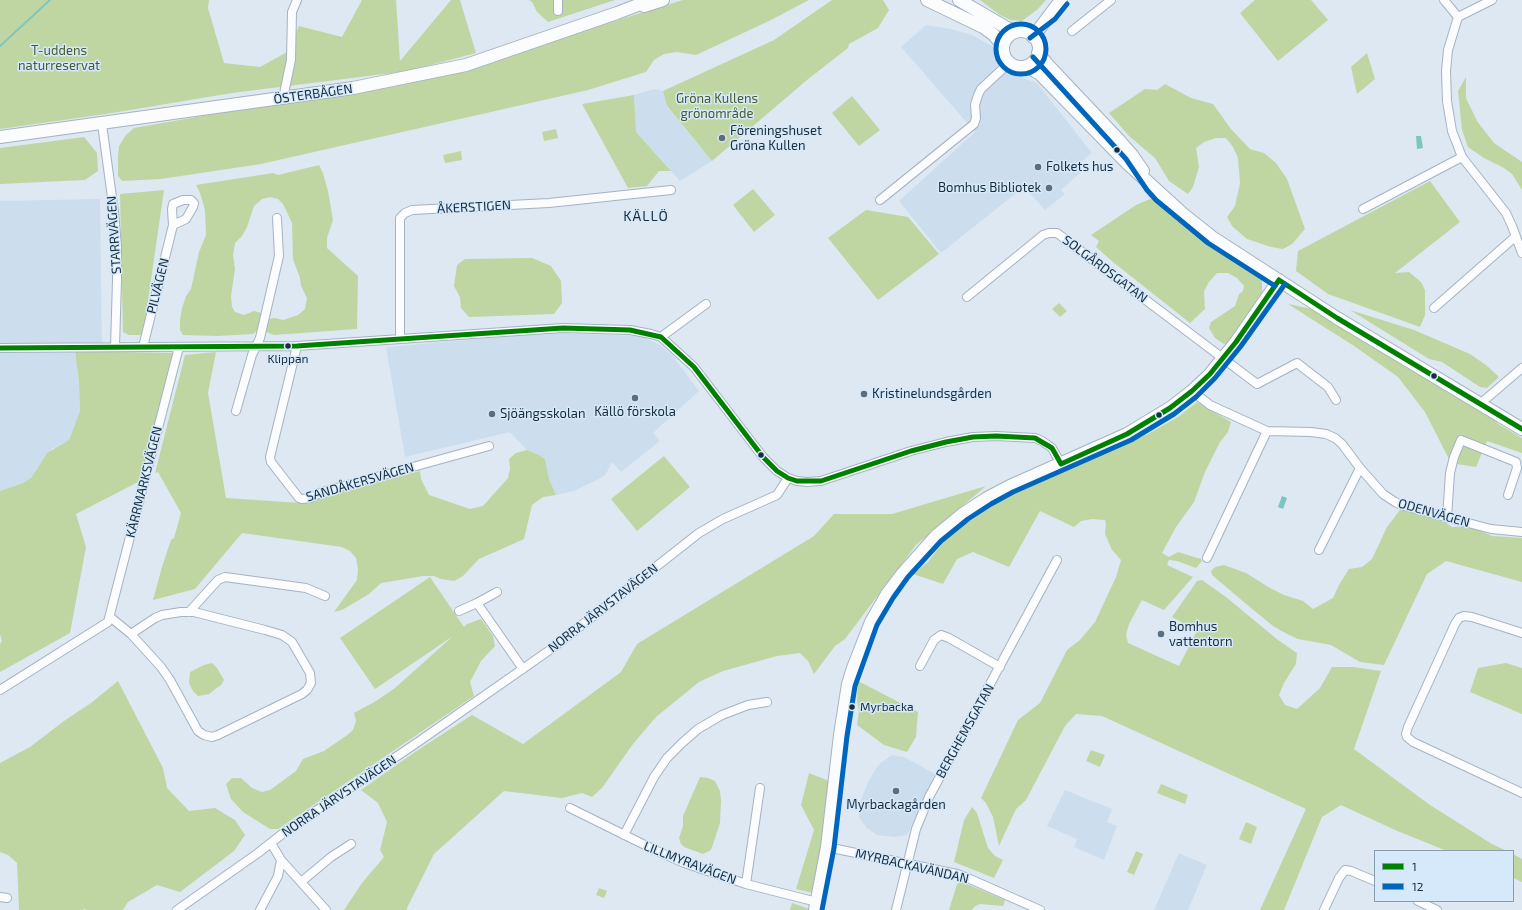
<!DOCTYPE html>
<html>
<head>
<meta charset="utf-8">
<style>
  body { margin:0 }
  #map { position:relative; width:1522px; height:910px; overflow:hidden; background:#dde8f3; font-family:"Exo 2",sans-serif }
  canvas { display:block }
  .legend { position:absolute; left:1374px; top:850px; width:140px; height:52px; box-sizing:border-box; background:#d5e9fb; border:1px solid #899daf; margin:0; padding:5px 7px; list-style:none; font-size:12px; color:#172c3c }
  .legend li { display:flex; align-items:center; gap:8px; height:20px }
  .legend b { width:20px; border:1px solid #899daf }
</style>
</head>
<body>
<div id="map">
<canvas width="1522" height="910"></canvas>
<ul class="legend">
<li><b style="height:5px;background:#008000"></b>1</li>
<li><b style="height:5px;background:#0065bd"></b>12</li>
</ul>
</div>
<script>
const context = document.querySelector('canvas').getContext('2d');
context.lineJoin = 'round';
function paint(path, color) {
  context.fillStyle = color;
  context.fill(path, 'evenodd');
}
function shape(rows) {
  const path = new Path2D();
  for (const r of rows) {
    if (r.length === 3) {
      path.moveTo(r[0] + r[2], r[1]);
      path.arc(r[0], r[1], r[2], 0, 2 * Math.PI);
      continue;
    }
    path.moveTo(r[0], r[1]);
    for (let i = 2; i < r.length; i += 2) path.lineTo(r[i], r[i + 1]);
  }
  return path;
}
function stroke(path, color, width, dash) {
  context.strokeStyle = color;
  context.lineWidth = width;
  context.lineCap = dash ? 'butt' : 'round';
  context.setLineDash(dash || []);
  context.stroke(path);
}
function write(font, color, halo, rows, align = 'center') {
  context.font = font + ' "Exo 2",sans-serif';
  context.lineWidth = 3;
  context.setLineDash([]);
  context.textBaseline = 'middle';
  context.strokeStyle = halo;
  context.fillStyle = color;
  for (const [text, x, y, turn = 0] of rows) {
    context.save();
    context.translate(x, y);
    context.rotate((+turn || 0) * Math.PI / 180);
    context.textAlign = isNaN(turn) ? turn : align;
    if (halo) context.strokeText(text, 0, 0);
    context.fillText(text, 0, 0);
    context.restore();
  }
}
paint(shape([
  [926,25,951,29,972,35,994,47,999,60,1018,76,1037,83,1092,153,1076,166,1080,173,1061,190,1065,194,1045,210,1024,187,941,253,899,201,975,132,901,47],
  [654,89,663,91,667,107,712,161,680,181,636,132,634,95],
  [100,199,102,351,75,351,79,382,80,411,69,440,52,449,36,469,31,478,23,483,0,491,0,201],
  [550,333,641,336,660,345,672,355,699,391,653,433,660,441,621,472,612,462,606,474,599,479,574,491,556,495,549,479,545,459,539,455,527,450,510,432,405,457,386,347],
  [892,755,904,757,935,774,910,829,907,835,895,837,877,835,867,828,859,818,860,802,869,780,879,764],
  [1065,790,1112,809,1107,822,1117,826,1104,860,1074,847,1077,839,1047,826],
  [1179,853,1207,865,1188,910,1154,910]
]), '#ccdeee');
paint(shape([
  [0,0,209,0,208,8,224,63,260,67,287,52,299,26,342,37,362,0,396,0,400,61,451,0,460,0,476,53,408,71,232,93,106,114,0,129],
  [529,0,615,0,548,22,537,12,532,2],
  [683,0,809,0,769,21,696,55,677,52,664,54,654,60,646,72,588,90,261,164,161,179,122,181,118,176,118,158,119,146,126,135,134,128,469,69,556,39],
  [832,0,883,0,889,10,878,28,849,44,848,48,807,80,712,161,667,106,663,91,774,40],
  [980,0,1046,0,1038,9,1022,21,1011,20,1000,15],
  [1255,0,1311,0,1328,20,1278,61,1240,13],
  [1367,53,1375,79,1357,94,1351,67],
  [1466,77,1466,98,1477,121,1494,143,1522,162,1522,190,1512,174,1504,168,1484,158,1468,147,1462,130,1458,91],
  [1165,84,1191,98,1213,104,1231,129,1250,149,1264,153,1276,163,1287,179,1305,229,1292,244,1283,249,1271,247,1247,239,1232,226,1227,217,1235,206,1240,183,1238,158,1233,147,1226,138,1216,138,1204,142,1196,148,1199,167,1193,187,1188,194,1169,181,1155,158,1129,136,1109,113,1145,89,1157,90],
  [634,95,636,132,671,171,659,171,647,186,628,188,582,104],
  [852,96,880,130,859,146,832,113],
  [556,129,558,138,544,141,542,132],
  [84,137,97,153,98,171,85,180,0,184,0,148],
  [461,151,462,160,445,163,443,155],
  [319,165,323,173,328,191,333,220,327,238,327,248,358,276,357,329,274,335,266,332,265,325,269,319,275,318,283,320,298,315,305,309,307,298,301,286,300,278,293,259,292,223,283,204,278,199,270,197,262,199,254,206,247,227,242,236,235,243,233,255,235,269,231,296,232,307,235,312,244,315,254,311,261,313,262,319,260,328,253,334,217,336,183,335,180,330,180,320,182,308,186,296,191,289,199,252,206,235,205,210,200,193,196,185,273,173,278,175],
  [1430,181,1460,222,1395,273,1409,272,1421,282,1425,290,1425,315,1420,327,1328,294,1296,271,1298,251],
  [753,189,775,215,754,232,733,205],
  [164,190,143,335,129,335,123,332,120,194],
  [1150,199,1157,200,1159,199,1228,255,1244,264,1262,280,1262,293,1258,301,1231,342,1224,344,1215,338,1209,328,1211,322,1235,306,1239,294,1243,291,1244,286,1237,278,1228,273,1217,273,1209,282,1204,291,1205,309,1190,323,1113,262,1096,247,1099,241,1091,235,1136,205],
  [866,210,908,217,939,254,878,300,828,238],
  [532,258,551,266,561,281,562,303,554,314,469,317,461,308,460,297,454,286,457,265,465,259],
  [1059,303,1067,311,1060,317,1052,309],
  [1288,304,1317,310,1480,409,1500,425,1522,438,1522,453,1487,441,1476,467,1451,463,1425,412,1398,377,1354,346],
  [1350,310,1414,330,1470,354,1486,365,1499,377,1487,388,1480,387,1442,362,1429,359],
  [75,351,174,353,142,480,76,514,86,547,70,633,0,672,0,644,2,641,0,634,0,491,23,483,31,478,47,453,69,440,80,411,79,382],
  [216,352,208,393,226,498,301,503,420,471,421,479,429,495,470,509,483,506,508,478,510,469,509,459,516,453,527,450,539,455,545,459,549,479,556,495,543,497,532,505,524,539,479,559,463,576,454,581,441,579,434,576,423,576,381,583,369,594,342,610,334,612,357,580,358,569,356,558,350,551,342,547,242,533,195,589,153,600,162,567,171,540,174,538,181,513,158,472,155,473,185,355],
  [1197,402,1231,422,1228,432,1220,442,1205,472,1194,502,1176,527,1162,553,1169,557,1178,552,1201,559,1202,561,1196,568,1177,561,1169,560,1167,565,1193,577,1164,610,1142,600,1129,624,1126,635,1128,643,1179,666,1197,631,1172,617,1197,581,1202,580,1226,597,1278,640,1297,653,1296,664,1284,683,1279,695,1285,705,1297,709,1320,688,1332,667,1354,667,1381,671,1354,749,1430,805,1492,844,1507,851,1447,851,1395,830,1341,805,1322,817,1284,910,1260,910,1306,809,1102,716,1076,714,1065,726,1026,800,1016,809,999,846,993,817,986,803,981,798,1018,720,1040,703,1067,650,1080,640,1095,622,1116,577,1121,560,1112,550,1105,534,1106,524,1105,520,1092,519,1081,521,1074,527,1040,511,1009,567,973,552,957,559,943,584,913,574,928,562,948,536,1011,493,1087,458,1148,434,1178,417],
  [664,456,690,487,637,531,611,499],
  [986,486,916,545,845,639,835,646,814,674,808,661,800,653,777,656,723,671,699,682,656,717,633,744,602,788,592,797,582,793,562,798,504,791,434,854,407,908,407,910,344,910,362,883,384,857,380,850,387,822,378,803,361,790,415,752,472,715,523,744,621,672,637,644,814,536,834,514,892,514],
  [1400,510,1437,519,1446,523,1452,527,1470,526,1492,536,1522,538,1522,582,1446,561,1427,574,1384,665,1360,662,1331,645,1298,639,1287,634,1273,626,1245,603,1212,575,1211,571,1215,567,1224,565,1246,573,1270,588,1284,595,1303,601,1313,609,1333,598,1339,585,1349,569,1362,567,1372,559,1387,527],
  [430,577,464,627,467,624,481,619,493,636,495,646,481,661,470,682,474,696,278,829,270,829,243,812,231,799,226,784,232,778,241,778,252,788,262,792,270,790,296,771,303,759,324,751,346,736,353,730,356,721,354,713,376,701,395,688,453,636,375,689,340,638],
  [212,663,217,668,224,680,221,685,209,694,198,696,193,691,189,683,190,672,204,665],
  [1506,663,1522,668,1522,714,1470,692,1478,668],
  [118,681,163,768,167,788,189,811,215,808,235,820,245,835,234,851,180,892,157,885,128,902,123,910,87,910,84,909,83,910,19,910,17,863,8,855,0,852,0,763,30,747,64,721,91,703],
  [858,681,918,712,916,737,907,752,884,745,857,725,859,712,857,701],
  [1091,750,1105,755,1100,767,1086,761],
  [809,773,829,781,830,799,813,893,796,889,814,830,801,805],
  [700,777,708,778,715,781,720,791,721,800,720,823,711,850,703,854,684,847,681,844,679,838,683,826,683,816],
  [1161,784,1188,795,1185,804,1157,793],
  [972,807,977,813,988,848,995,856,1003,860,994,878,954,862,964,820],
  [1246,822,1257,827,1251,844,1239,839],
  [1136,851,1143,854,1134,875,1127,872],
  [1513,854,1522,859,1522,882,1513,878],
  [962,882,1005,900,1003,906,980,904,974,907,972,910,949,910,957,884],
  [599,888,607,891,604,898,596,895],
  [792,903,812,910,790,910]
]), '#bfd6a3');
paint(shape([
  [1416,136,1421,136,1423,148,1417,149],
  [1282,496,1287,498,1283,509,1278,507]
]), '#7cc6c0');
stroke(shape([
  [0,46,50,0]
]), '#7cc6c0', 2);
const street = shape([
  [558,0,558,11],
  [1444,0,1458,17],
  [1492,0,1458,17,1448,50,1446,71,1447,101,1452,131,1462,157,1506,213,1512,226,1522,253],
  [1072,31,1111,0],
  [283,98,291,60,292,12,297,0],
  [102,124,114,212,117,247,117,280,115,347],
  [880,200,974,124,976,118,975,105,978,95,981,89,1009,63],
  [1363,209,1462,157],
  [967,297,1043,235,1049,233,1057,233,1257,384,1297,363,1328,387,1336,400],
  [1434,308,1515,237],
  [661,337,706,304],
  [400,339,400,218,405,213,412,210,549,203,671,190],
  [297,346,270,457,271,462,299,498,302,499,310,498,322,492,489,446],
  [143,347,173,225,186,219,193,207,194,203,191,200,183,200,173,204,172,209,173,225],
  [0,348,297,346,563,328,630,330,651,334,661,337,694,367,763,457,777,471,788,478,797,481,807,482,821,481,911,451,946,442,973,437,996,436,1035,438,1042,441,1052,448,1061,464],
  [1192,391,1210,405,1267,431,1311,432,1326,434,1335,438,1342,444,1360,468,1383,494,1395,502,1404,506,1491,529,1522,532],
  [1480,404,1522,368],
  [236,411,252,355,260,338,279,256,277,218],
  [1447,518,1450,473,1454,457,1461,440,1516,462,1517,468,1508,495],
  [1319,550,1360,468],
  [1207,558,1267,431],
  [497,592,477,603,523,669],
  [459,611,477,603],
  [189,612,218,580,225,577,306,588,325,596],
  [110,617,131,634,161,667,170,680,198,731,204,735,212,737,218,735,302,694,307,690,311,683,310,673,292,642,282,635,265,630,194,612,181,612,162,615,155,618,131,634],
  [1522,633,1472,617,1464,616,1459,618,1455,624,1408,727,1406,734,1407,737,1413,742,1522,793],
  [920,666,934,640,941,635,949,638,1000,667],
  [0,690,108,622,179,347],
  [570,808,657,851,684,863,746,884,817,902],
  [624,835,654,777,667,758,682,743,698,729,722,715,748,705,767,702],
  [827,847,957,874,970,879,1040,910],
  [281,860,326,910],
  [301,882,331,857,351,844],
  [746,884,760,788],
  [0,897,7,898],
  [1418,901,1437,910],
  [177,910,258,853,286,831,418,742,554,647,699,533,723,519,777,495,788,478],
  [260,910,278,876,281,860,271,843],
  [896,910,916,829,929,797,1057,560],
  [1324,910,1339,878,1345,870,1351,871,1375,881]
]);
const secondary = shape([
  [927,0,983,27,994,35,1003,46],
  [959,0,1007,28,1017,31],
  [644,6,663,0],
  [1021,49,18],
  [1033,37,1061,0],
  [1038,53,1048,65,1117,138,1132,155,1143,171],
  [1026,66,1040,74,1127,163,1183,214,1212,237,1337,318,1522,429],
  [0,137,353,88,466,65,617,13,651,0],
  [815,910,827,847,840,735,848,684,853,668,871,622,887,594,903,573,936,536,964,513,987,498,1010,486,1127,434,1170,408,1192,391,1210,374,1236,342,1279,280]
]);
stroke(street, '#a5b3c0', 10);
stroke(secondary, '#a5b3c0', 14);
stroke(street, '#fafcfd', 8);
stroke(secondary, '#fafcfd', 12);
stroke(shape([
  [1279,280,1337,318,1522,429],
  [0,348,297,346,563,328,630,330,661,337,694,367,763,457,777,471,788,478,797,481,821,481,911,451,946,442,973,437,996,436,1035,438,1052,448,1061,464],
  [1061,464,1127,434,1170,408,1192,391,1210,374,1236,342,1279,280]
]), '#008000', 5);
stroke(shape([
  [1021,49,25],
  [1030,38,1055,19,1067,4],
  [1033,57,1126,159,1147,190,1156,200,1208,243,1275,286],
  [822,910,834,848,847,736,855,686,877,625,893,598,908,577,941,541,968,519,991,504,1013,492,1131,440,1174,414,1196,397,1215,378,1241,346,1285,284]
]), '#0065bd', 5);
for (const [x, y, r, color] of [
  [722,138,4,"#5c6e7c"],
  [1117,150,3.5,"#172c3c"],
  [1038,167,4,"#5c6e7c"],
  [1049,188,4,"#5c6e7c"],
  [288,346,3.5,"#172c3c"],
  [1434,376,3.5,"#172c3c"],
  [864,394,4,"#5c6e7c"],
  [635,398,4,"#5c6e7c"],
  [492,414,4,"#5c6e7c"],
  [1159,415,3.5,"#172c3c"],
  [761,455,3.5,"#172c3c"],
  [1161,634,4,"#5c6e7c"],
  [852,707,3.5,"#172c3c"],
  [896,791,4,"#5c6e7c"]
]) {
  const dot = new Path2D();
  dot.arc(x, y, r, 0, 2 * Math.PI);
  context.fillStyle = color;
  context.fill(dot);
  stroke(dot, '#d5e9fb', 1.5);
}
write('12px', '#172c3c', '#d5e9fb', [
  ["Klippan",288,359],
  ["Myrbacka",860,707,"left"]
]);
write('13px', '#495a28', '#d5e9fb', [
  ["T-uddens",59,51],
  ["naturreservat",59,66],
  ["Gröna Kullens",717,99],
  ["grönområde",717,114]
]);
write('13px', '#172c3c', '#d5e9fb', [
  ["ÖSTERBÅGEN",313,94,-8],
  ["ÅKERSTIGEN",474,207,-3],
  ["STARRVÄGEN",114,235,-94],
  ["SOLGÅRDSGATAN",1105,269,37],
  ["PILVÄGEN",158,286,-76],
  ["KÄRRMARKSVÄGEN",144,482,-76],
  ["SANDÅKERSVÄGEN",360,482,-16],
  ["ODENVÄGEN",1434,513,16],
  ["NORRA JÄRVSTAVÄGEN",603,608,-38],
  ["BERGHEMSGATAN",965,731,-61],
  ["NORRA JÄRVSTAVÄGEN",339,796,-34],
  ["LILLMYRAVÄGEN",690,863,21],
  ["MYRBACKAVÄNDAN",912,866,13]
]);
write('13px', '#172c3c', '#d5e9fb', [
  ["Föreningshuset",730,131],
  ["Gröna Kullen",730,146],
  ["Folkets hus",1046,167],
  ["Bomhus Bibliotek",1041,188,"right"],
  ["Kristinelundsgården",872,394],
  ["Källö förskola",635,412,"center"],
  ["Sjöängsskolan",500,414],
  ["Bomhus",1169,627],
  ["vattentorn",1169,642],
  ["Myrbackagården",896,805,"center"]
], 'left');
context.letterSpacing = '1px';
write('14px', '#172c3c', '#d5e9fb', [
  ["KÄLLÖ",646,216]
]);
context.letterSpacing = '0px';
</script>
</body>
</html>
